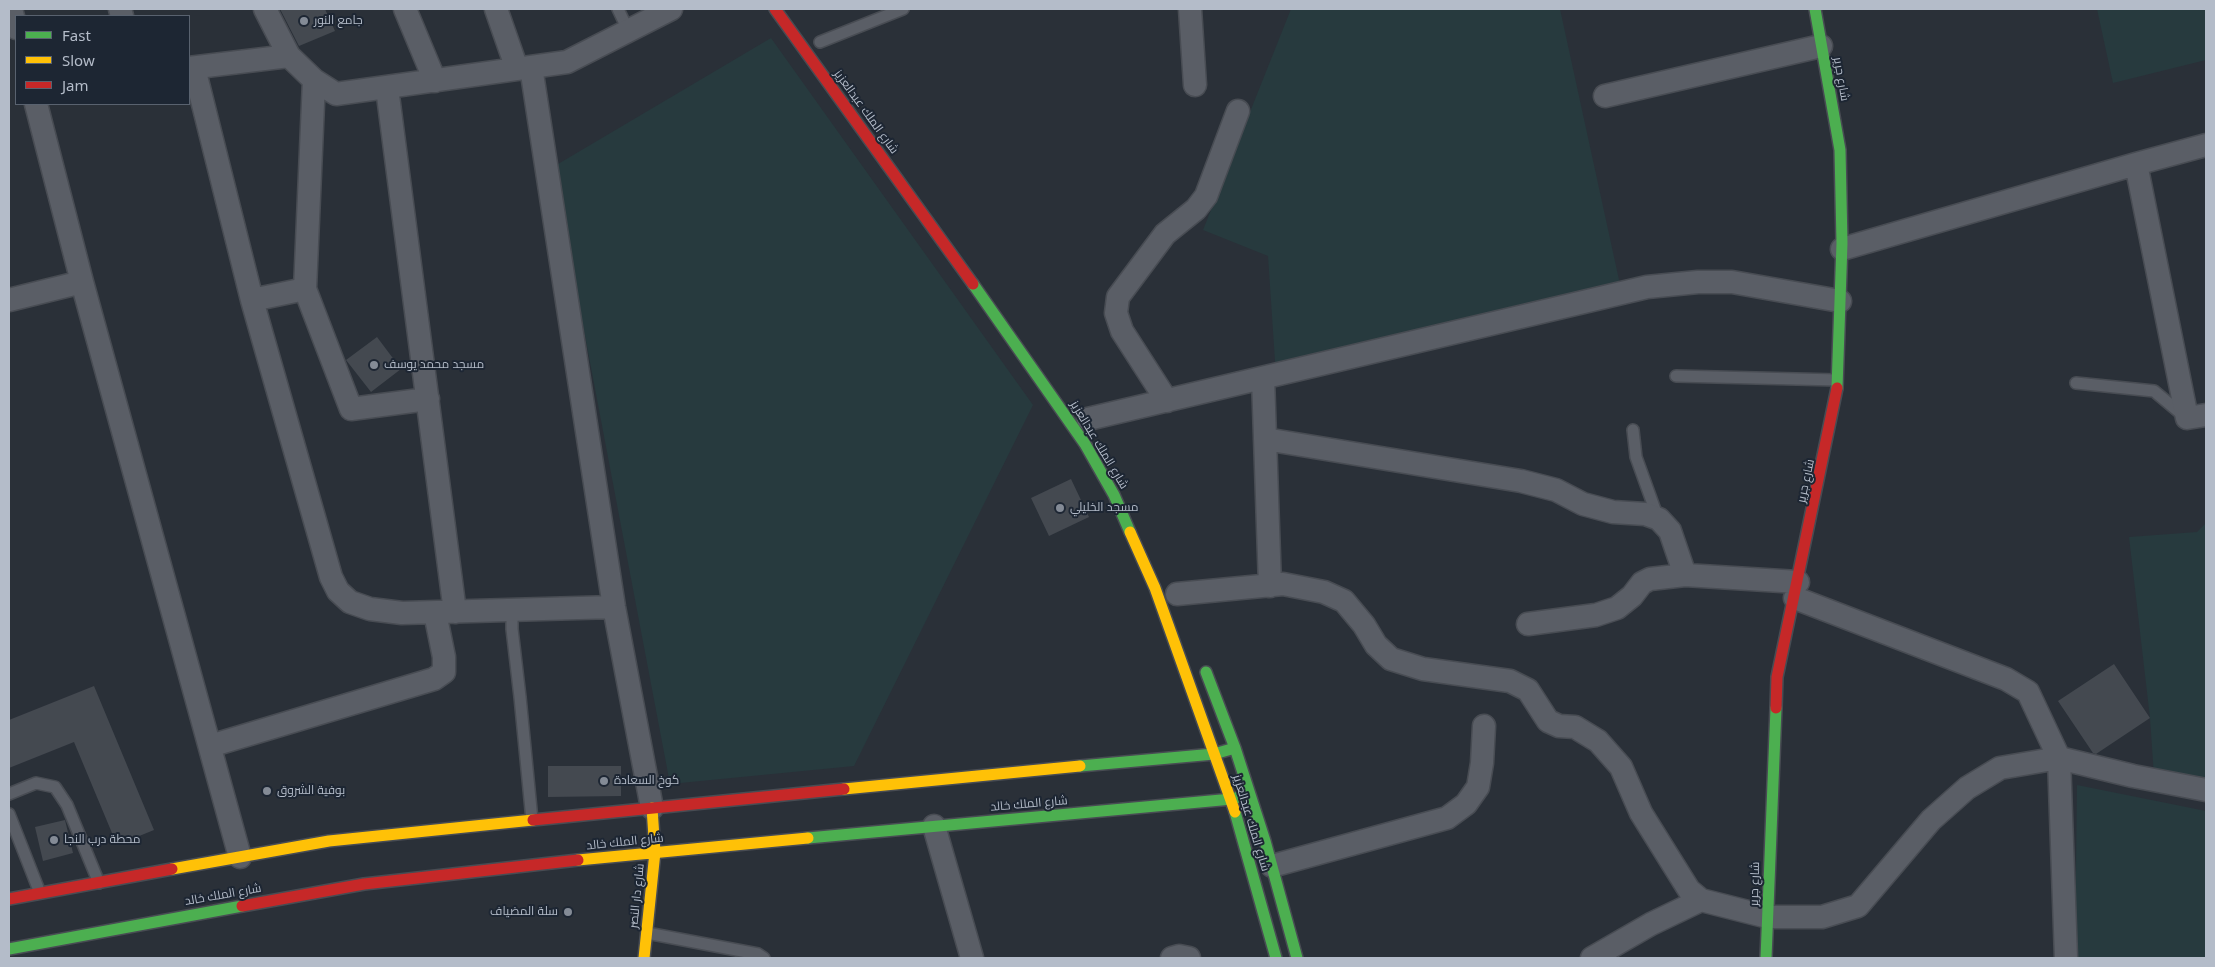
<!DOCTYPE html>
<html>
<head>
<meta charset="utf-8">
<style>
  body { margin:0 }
  #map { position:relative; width:2215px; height:967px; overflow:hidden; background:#2a3038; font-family:"Noto Sans",sans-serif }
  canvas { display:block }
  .frame { position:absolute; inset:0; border:10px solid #b4bcc9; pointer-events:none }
  .legend { position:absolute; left:15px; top:15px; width:175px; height:90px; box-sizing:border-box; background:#1d2633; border:1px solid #59626f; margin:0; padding:6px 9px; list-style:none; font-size:15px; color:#b4bcc9 }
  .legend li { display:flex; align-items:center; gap:10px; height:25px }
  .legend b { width:25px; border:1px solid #59626f }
</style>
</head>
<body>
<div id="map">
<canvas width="2215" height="967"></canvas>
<div class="frame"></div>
<ul class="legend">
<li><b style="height:6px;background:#4caf50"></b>Fast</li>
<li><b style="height:6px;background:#ffc107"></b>Slow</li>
<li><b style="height:6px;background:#c62828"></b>Jam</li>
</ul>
</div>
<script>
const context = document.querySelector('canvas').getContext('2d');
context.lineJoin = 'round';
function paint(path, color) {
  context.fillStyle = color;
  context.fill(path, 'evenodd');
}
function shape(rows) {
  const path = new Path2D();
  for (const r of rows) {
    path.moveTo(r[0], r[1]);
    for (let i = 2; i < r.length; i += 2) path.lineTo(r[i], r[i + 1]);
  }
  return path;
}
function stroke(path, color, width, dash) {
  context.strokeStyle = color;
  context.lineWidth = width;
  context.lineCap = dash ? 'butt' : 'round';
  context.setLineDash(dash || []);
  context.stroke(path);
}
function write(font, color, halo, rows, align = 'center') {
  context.font = font + ' "Noto Sans",Cairo,sans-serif';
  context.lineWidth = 4;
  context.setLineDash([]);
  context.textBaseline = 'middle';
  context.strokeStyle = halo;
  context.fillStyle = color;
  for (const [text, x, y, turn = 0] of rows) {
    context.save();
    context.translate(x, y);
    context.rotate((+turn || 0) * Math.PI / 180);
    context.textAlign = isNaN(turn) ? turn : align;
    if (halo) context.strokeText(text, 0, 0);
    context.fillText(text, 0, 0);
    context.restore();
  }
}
paint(shape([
  [1291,9,1560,9,1621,289,1276,376,1268,256,1203,230],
  [2097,9,2206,9,2206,60,2113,83],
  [771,38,1033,405,854,766,670,784,553,167],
  [2206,523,2206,786,2154,776,2150,718,2129,537,2197,532],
  [2077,785,2206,811,2206,958,2075,958]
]), '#273a3e');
paint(shape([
  [280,9,325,9,335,31,299,46],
  [377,337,401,369,371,392,346,360],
  [1071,479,1089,517,1049,536,1031,498],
  [2114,664,2150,718,2096,754,2093,753,2058,701],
  [94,686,154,830,117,845,74,742,9,768,9,720],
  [548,766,621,766,621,796,548,797],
  [65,820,73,853,43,861,35,827]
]), '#444950');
const lane = shape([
  [618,9,628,30],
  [820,42,903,9],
  [1676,376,1837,380],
  [2076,383,2154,391,2184,416],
  [1633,430,1636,457,1658,518],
  [512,611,512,629,520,697,532,820],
  [9,794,36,783,55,787,67,805,99,883],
  [9,814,40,893],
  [647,933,758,954,764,958]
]);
const street = shape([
  [11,9,16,28],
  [120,9,122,16],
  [265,9,289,56,314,80,336,94,567,62,671,9],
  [405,9,435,81],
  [496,9,517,69],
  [1190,9,1195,85],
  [531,67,614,607,652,808],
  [189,68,289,56],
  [194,68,252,300,331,577,338,591,350,602,370,609,402,613,614,607],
  [314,80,305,289,351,409,428,399],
  [387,88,455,612],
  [1605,96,1821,46],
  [36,104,82,282,240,857],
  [2136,164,2187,418,2206,415],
  [1842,249,2136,164,2206,145],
  [9,300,82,282],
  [252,300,305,289],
  [1263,378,1270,586],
  [1167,401,1122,331,1116,313,1118,297,1165,234,1196,209,1206,196,1238,111],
  [1088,419,1647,287,1698,282,1732,282,1840,301],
  [1265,439,1521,481,1556,490,1583,504,1613,512,1645,514,1659,519,1670,531,1685,575,1798,582],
  [1177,594,1283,584,1324,592,1344,601,1364,625,1376,645,1391,659,1423,669,1510,681,1528,690,1548,721,1559,726,1575,727,1598,741,1621,767,1641,813,1689,890,1701,900,1768,917,1822,917,1858,906,1931,820,1967,788,2000,768,2059,758,2133,776,2206,790],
  [1795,598,2006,679,2028,692,2059,758,2066,958],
  [1528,624,1596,615,1617,608,1632,596,1642,583,1650,579,1685,575],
  [210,746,434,679,444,672,444,657,435,613],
  [934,826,972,958],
  [1272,866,1447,818,1466,804,1478,787,1482,763,1484,726],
  [1172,958,1179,956,1189,958],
  [1592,958,1651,924,1701,900]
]);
const fast = shape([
  [1815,9,1840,150,1842,243,1837,388],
  [973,284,1085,444,1114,495,1130,532],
  [1206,672,1235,748,1265,841,1297,958],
  [1080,766,1214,754,1235,748],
  [1235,812,1276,958],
  [808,838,1232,799,1249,794],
  [9,949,242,906],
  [1766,958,1776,708]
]);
const slow = shape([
  [1130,532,1155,588,1235,812],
  [844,789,1080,766],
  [578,860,808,838],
  [172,869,329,841,533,820],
  [644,958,655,852,652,808]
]);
const jam = shape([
  [775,9,973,284],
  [1776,708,1777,677,1837,388],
  [533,820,844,789],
  [9,899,172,869],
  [242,906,364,884,578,860]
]);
stroke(lane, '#484c53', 14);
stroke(street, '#484c53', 25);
stroke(fast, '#484c53', 14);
stroke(slow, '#484c53', 14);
stroke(jam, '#484c53', 14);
stroke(lane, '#5a5e66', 11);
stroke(street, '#5a5e66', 22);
stroke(fast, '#4caf50', 11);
stroke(slow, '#ffc107', 11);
stroke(jam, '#c62828', 11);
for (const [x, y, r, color] of [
  [304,21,5,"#848b96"],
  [374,365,5,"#848b96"],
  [1060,508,5,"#848b96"],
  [604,781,5,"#848b96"],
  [267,791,5,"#848b96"],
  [54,840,5,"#848b96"],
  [568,912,5,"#848b96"]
]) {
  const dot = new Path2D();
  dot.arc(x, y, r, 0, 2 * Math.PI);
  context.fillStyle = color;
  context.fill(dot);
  stroke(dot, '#1d2633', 2);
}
write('12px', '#b4bcc9', '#1d2633', [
  ["جامع النور",314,21],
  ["مسجد محمد يوسف",384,365],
  ["مسجد الخليلي",1070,508],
  ["كوخ السعادة",614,781],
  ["بوفية الشروق",277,791],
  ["محطة درب النجا",64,840],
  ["سلة المضياف",558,912,"right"]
], 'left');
write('12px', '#b4bcc9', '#1d2633', [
  ["شارع جرير",1841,79,80],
  ["شارع الملك عبدالعزيز",866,112,54],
  ["شارع الملك عبدالعزيز",1099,445,59],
  ["شارع جرير",1806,481,-78],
  ["شارع الملك خالد",1029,804,-5],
  ["شارع الملك عبدالعزيز",1251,823,73],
  ["شارع الملك خالد",625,842,-6],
  ["شارع جرير",1755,884,-88],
  ["شارع الملك خالد",223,895,-10],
  ["شارع دار النصر",637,896,-84]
]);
</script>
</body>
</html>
